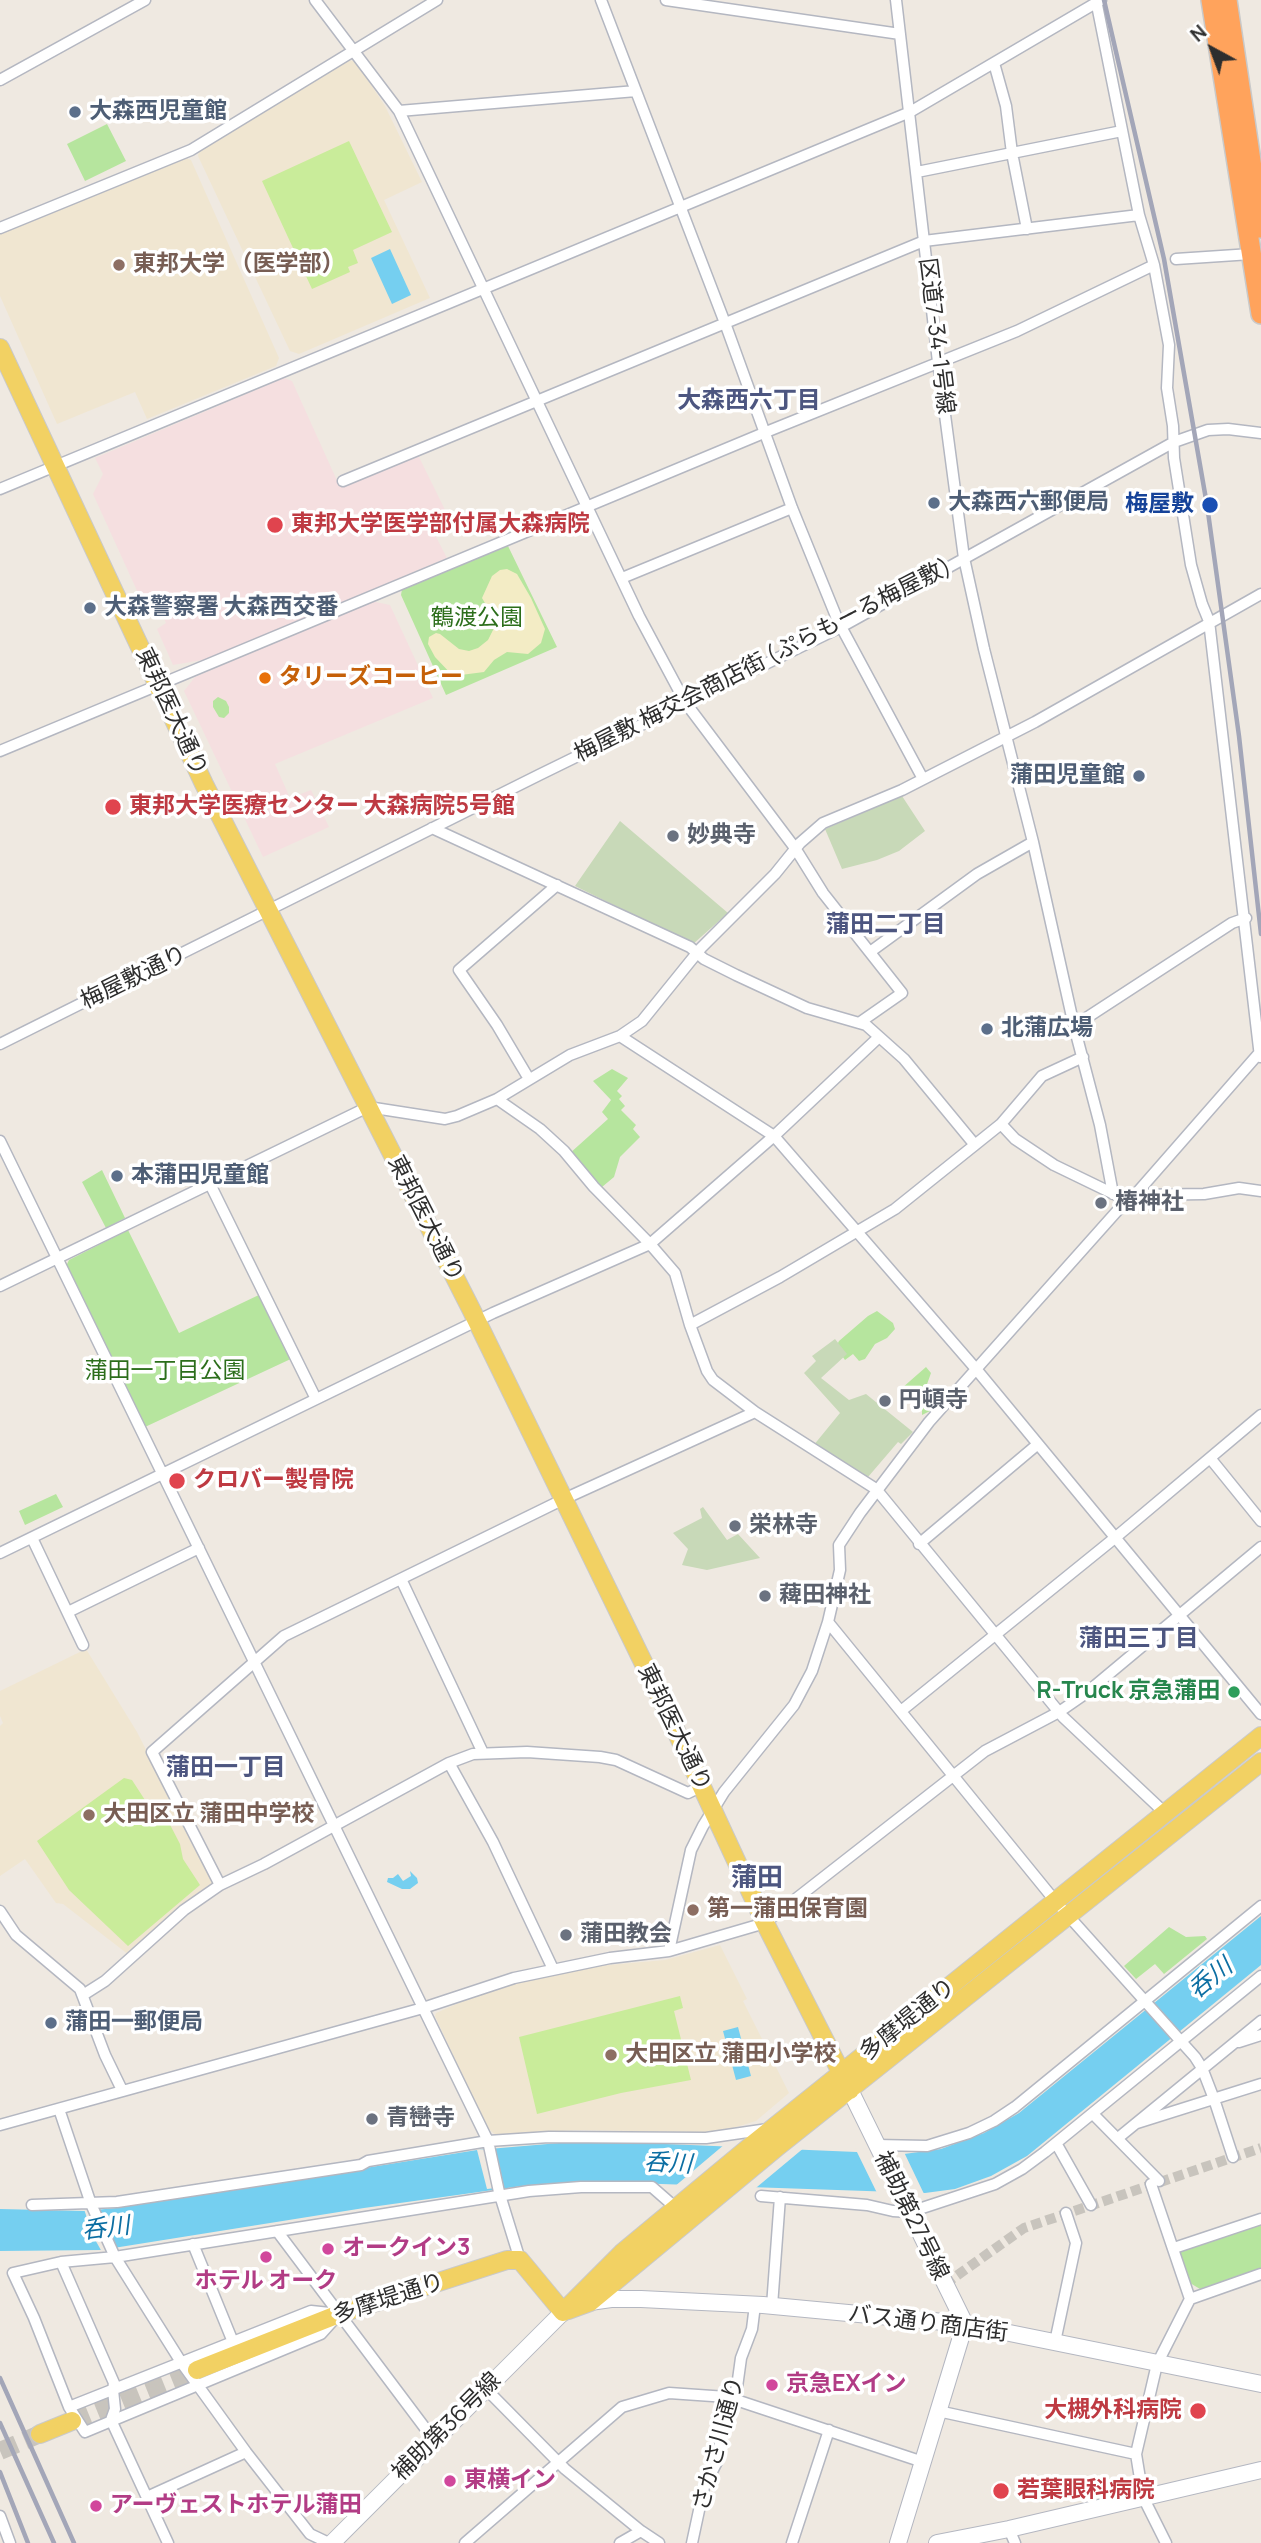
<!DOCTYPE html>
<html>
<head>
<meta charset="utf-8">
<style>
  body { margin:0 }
  #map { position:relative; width:1261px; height:2543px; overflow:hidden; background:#efe9e1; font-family:Manrope,sans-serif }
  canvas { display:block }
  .north { position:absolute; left:1177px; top:14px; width:70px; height:70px; -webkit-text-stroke:5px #fff; paint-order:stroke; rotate:319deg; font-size:19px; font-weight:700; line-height:28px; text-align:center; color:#2e2e2e }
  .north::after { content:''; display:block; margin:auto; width:24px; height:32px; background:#2e2e2e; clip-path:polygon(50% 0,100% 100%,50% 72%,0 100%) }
</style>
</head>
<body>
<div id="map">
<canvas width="1261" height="2543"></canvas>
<div class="north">N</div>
</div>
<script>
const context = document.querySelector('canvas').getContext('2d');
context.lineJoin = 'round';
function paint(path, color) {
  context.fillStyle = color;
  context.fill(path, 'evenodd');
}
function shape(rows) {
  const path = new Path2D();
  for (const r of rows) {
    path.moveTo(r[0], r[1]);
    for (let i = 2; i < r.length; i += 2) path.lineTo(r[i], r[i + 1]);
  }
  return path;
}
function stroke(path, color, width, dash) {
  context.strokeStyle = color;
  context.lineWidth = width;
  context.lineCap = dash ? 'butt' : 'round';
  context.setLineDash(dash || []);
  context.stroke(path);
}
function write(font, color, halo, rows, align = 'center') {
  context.font = font + ' Manrope,"Noto Sans JP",sans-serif';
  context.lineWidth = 7;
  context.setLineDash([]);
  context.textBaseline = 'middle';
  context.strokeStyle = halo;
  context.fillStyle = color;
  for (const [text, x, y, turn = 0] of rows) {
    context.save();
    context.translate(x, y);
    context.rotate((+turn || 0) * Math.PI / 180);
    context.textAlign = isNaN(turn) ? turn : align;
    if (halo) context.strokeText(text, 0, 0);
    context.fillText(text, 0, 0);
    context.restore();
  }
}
paint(shape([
  [349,60,356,62,385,106,422,182,384,200,430,298,299,354,290,351,198,156,199,151],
  [184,157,191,160,279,358,276,366,147,419,135,392,57,424,0,296,0,234],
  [86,1649,137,1732,214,1884,129,1955,63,1904,56,1903,25,1859,0,1876,0,1726,3,1723,0,1716,0,1691],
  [720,1945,747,1999,743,2001,789,2093,756,2121,723,2131,705,2132,577,2130,496,2135,486,2127,435,2016,436,2013,484,1992,535,1978,597,1966,665,1960]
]), '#f0e6d1');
paint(shape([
  [284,378,292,381,339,485,418,455,450,520,433,531,447,558,208,659,173,665,157,629,166,623,157,604,151,597,139,595,93,494,103,474,95,458],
  [371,601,390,605,433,698,275,764,290,798,311,790,329,827,263,857,184,691,195,677]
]), '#f5dfe0');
paint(shape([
  [107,124,126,161,85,181,67,144],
  [508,546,557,647,446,695,401,595,402,589],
  [218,697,226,701,229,707,229,713,224,718,219,717,213,707,213,701],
  [612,1069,628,1078,617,1091,622,1096,619,1099,625,1106,621,1110,636,1125,633,1129,640,1137,620,1157,614,1177,602,1187,596,1187,569,1154,608,1119,602,1112,611,1100,593,1081],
  [102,1170,125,1218,106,1228,82,1182],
  [128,1230,179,1333,263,1293,295,1357,145,1427,66,1266,69,1260],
  [877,1311,893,1323,895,1329,887,1338,875,1344,865,1359,859,1361,853,1354,845,1360,836,1347,839,1341,868,1316],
  [926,1367,931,1373,926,1387,936,1396,937,1402,932,1410,922,1415,922,1409,926,1403,919,1391,900,1408,898,1400,902,1388],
  [56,1494,63,1507,25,1525,19,1511],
  [1169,1927,1186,1937,1205,1936,1207,1939,1164,1974,1155,1964,1136,1979,1124,1966],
  [1261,2224,1261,2269,1200,2289,1190,2283,1180,2253,1181,2250]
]), '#b6e59e');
paint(shape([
  [507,569,517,574,531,598,545,629,541,643,528,654,507,652,494,660,484,672,453,676,435,657,428,644,429,637,436,633,440,634,459,649,469,651,478,648,488,640,494,628,493,617,482,598,492,576,500,570]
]), '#f3ecc5');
paint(shape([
  [902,796,925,831,899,851,877,860,842,869,825,829],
  [620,821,728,913,693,944,575,886],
  [835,1339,847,1354,821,1378,849,1400,866,1394,913,1432,901,1444,898,1442,868,1477,813,1446,840,1413,804,1373,816,1361,812,1356],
  [703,1507,727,1540,738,1534,760,1558,707,1570,682,1565,688,1549,673,1533,702,1518,700,1509]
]), '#c8d9b8');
paint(shape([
  [349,141,392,232,353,250,358,263,348,267,350,272,312,289,262,181],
  [124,1778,132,1780,154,1814,164,1813,180,1844,183,1859,200,1885,128,1946,69,1890,37,1841],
  [680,1996,683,2008,674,2011,691,2080,621,2093,537,2114,519,2037]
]), '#c9ec9a');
paint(shape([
  [390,249,411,295,392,304,371,258],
  [410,1871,417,1878,418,1883,410,1889,402,1889,387,1882,388,1878,393,1878,398,1874,403,1881,411,1876],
  [1261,1916,1261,1965,1027,2156,991,2176,955,2189,925,2193,632,2183,529,2185,364,2208,101,2250,0,2251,0,2209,84,2211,116,2208,477,2150,559,2143,619,2142,904,2154,941,2149,984,2133,1019,2113],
  [738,2027,751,2076,736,2080,723,2031]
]), '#75cff0');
paint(shape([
  [725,2144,777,2147,805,2147,751,2192,674,2187],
  [855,2148,903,2150,925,2196,878,2195],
  [494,2149,504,2187,487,2189,477,2150],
  [98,2207,111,2234,117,2251,102,2252,93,2236,84,2209]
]), '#efe9e1');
stroke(shape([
  [945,2284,1024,2228,1261,2148]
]), '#c8c4bd', 10, [10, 5]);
stroke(shape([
  [72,2421,197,2370],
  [0,2451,40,2434]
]), '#c8c4bd', 18, [18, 9]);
const street = shape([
  [315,0,399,111,639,616,685,702,795,848,823,893,902,993,859,1023],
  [601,0,725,323,792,508,838,621,923,779],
  [666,0,900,34],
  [896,0,938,362,964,558,984,649,1033,842,1074,1026,1100,1125,1113,1194],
  [1096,0,1139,215,1154,265,1169,345,1167,388,1173,426,1174,458,1191,565,1202,604,1209,621,1260,1057],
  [994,63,1006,106,1012,153,1027,229],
  [0,80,145,0],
  [399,111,636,91],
  [917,172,1122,131],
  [0,228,191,150,437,0],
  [1176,259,1251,254],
  [343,481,924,241,1139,215],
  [0,489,910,112,1101,0],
  [622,578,792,508],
  [0,751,771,430,1017,331,1154,265],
  [432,828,690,947,704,959,736,975,807,1008,866,1025,904,1059,975,1145],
  [870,952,977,874,1033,842],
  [1074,1026,1232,923,1246,918],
  [620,1036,774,1136,976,1369,1261,1714],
  [0,1044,539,775,841,627,1174,442,1208,430,1228,429,1261,433],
  [529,1079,497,1025,459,970,557,885],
  [497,1099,540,1129,564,1151,594,1187,650,1244,675,1273,690,1325,707,1371,713,1380,755,1412,876,1489,1063,1717,1165,1813],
  [1001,1124,1015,1139,1054,1165,1118,1196],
  [0,1141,488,2141,499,2192,520,2260],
  [210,1184,316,1399],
  [1135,1195,1204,1194,1239,1188,1261,1191],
  [0,1286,368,1107,445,1119,457,1116,497,1099,570,1055,620,1036,642,1021,701,948,775,874,800,843,823,823,902,790,1035,722,1261,594],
  [690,1325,780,1277,895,1209,1001,1124,1042,1076,1083,1057],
  [1210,1458,1261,1521],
  [32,1538,83,1645],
  [919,1544,1038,1444],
  [0,1553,493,1313,650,1244,774,1136,879,1037],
  [401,1579,483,1753],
  [68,1612,199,1548],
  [828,1622,1056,1902,1195,2057,1202,2068,1214,2099,1233,2157],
  [901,1711,1116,1537,1261,1415],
  [449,1763,493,1842,553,1969],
  [220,1885,152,1752,284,1636,564,1499,755,1412],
  [0,1911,16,1935,80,1989,105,2055,122,2090],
  [669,1951,691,1850,703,1826,724,1792,794,1705,812,1671,828,1622,840,1570,839,1545,860,1513,929,1422,1126,1201,1135,1195,1261,1051],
  [83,1995,105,1981,184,1910,220,1885,264,1864,449,1763,473,1754,527,1752,600,1757,616,1760,688,1793,702,1786],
  [1239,2042,1261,2035],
  [59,2109,91,2204,115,2257,181,2362,246,2452,310,2534,329,2543],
  [1093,2114,1159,2181],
  [1137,2123,1261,2084],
  [0,2125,423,2008,514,1978,610,1958,669,1951,765,1923,985,1751,1059,1712,1085,1694,1261,1547],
  [1118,2138,1261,2021],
  [1056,2143,1091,2205],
  [876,2145,927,2146,969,2133,994,2121,1015,2107,1261,1906],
  [1151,2184,1190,2299,1157,2364,1136,2454,1143,2497,1166,2543],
  [761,2196,867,2205,893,2211,910,2212,995,2184,1022,2169,1045,2152,1261,1976],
  [32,2205,117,2202,361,2165,368,2161,488,2141,549,2137,706,2138,768,2129],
  [277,2231,434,2440],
  [193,2244,233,2342],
  [1174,2248,1261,2219],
  [61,2262,114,2383,113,2390,115,2409,111,2420,168,2543],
  [1190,2299,1261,2274],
  [772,2306,780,2197],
  [1055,2342,1076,2243,1066,2213],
  [485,2388,565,2469,641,2531,659,2543],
  [69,2407,311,2311,339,2314,321,2334,85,2432,69,2407,34,2318,13,2273,61,2262,115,2257,529,2191,581,2187,652,2187,676,2208],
  [938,2411,1136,2454],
  [147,2497,246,2452],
  [0,2516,10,2543],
  [1009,2529,1015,2543],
  [465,2543,622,2407,669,2393,727,2397,923,2462],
  [620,2543,641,2531],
  [692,2543,704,2487,719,2458,721,2429,737,2387,741,2358,752,2329,755,2305],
  [792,2543,829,2430]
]);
const secondary = shape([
  [850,2090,965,2324,898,2543],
  [590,2302,611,2299,641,2299,763,2305,965,2324,1261,2384],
  [332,2543,563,2312],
  [937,2543,1009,2529,1261,2470]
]);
const primary = shape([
  [0,348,204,784,471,1309,664,1705,765,1923,850,2090],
  [568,2310,590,2302,777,2147,1261,1762],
  [563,2312,622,2253,752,2145,1261,1736],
  [197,2370,339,2314,507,2260,520,2260,563,2312],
  [40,2434,72,2421]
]);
const highway = shape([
  [1211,0,1261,314],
  [1227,0,1261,228]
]);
stroke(street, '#b4b7c1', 13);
stroke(secondary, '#b4b7c1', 18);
stroke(primary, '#c9c9c9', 20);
stroke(highway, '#c9c9c9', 22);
stroke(street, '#fff', 10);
stroke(secondary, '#fff', 16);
stroke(primary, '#f2d163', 18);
stroke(highway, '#ffa35c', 19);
stroke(shape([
  [1104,0,1164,259,1207,505,1239,736,1261,934],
  [0,2378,74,2543],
  [0,2423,54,2543],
  [0,2472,28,2543]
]), '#a3a6b8', 4.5);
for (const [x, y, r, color] of [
  [75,112,7,"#5c6f8a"],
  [119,265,7,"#8d6e63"],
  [934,503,7,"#5c6f8a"],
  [1210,505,9,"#1a4fb4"],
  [275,525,9,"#e0444e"],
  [90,608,7,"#5c6f8a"],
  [265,678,7,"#e8710a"],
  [1139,776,7,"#5c6f8a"],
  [113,807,9,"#e0444e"],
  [673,836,7,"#6b7280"],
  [987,1029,7,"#5c6f8a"],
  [117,1176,7,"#5c6f8a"],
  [1101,1203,7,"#6b7280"],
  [885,1401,7,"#6b7280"],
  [177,1481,9,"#e0444e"],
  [735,1526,7,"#6b7280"],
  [765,1596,7,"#6b7280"],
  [1234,1692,7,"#2e9e5b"],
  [89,1815,7,"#8d6e63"],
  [693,1910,7,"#8d6e63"],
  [566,1935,7,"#6b7280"],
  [51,2023,7,"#5c6f8a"],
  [611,2055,7,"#8d6e63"],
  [372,2119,7,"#6b7280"],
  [328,2249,7,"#d1479c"],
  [266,2257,7,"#d1479c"],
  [772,2385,7,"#d1479c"],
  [1198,2411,9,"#e0444e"],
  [450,2481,7,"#d1479c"],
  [1001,2491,9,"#e0444e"],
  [96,2506,7,"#d1479c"]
]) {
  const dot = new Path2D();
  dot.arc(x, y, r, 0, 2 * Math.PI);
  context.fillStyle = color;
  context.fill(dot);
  stroke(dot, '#fff', 2.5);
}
write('bold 23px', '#4e5e75', '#fff', [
  ["大森西児童館",89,112],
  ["大森西六郵便局",948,503],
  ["大森警察署 大森西交番",104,608],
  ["蒲田児童館",1125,776,"right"],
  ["北蒲広場",1001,1029],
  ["本蒲田児童館",131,1176],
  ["蒲田一郵便局",65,2023]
], 'left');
write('bold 23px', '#785e54', '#fff', [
  ["東邦大学 （医学部）",133,265],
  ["大田区立 蒲田中学校",103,1815],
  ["第一蒲田保育園",707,1910],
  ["大田区立 蒲田小学校",625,2055]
], 'left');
write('23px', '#2e2e2e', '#fff', [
  ["区道7-34-1号線",936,336,83],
  ["梅屋敷 梅交会商店街 (ぷらもーる梅屋敷)",763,661,-27],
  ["東邦医大通り",171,712,65],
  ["梅屋敷通り",134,978,-26],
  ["東邦医大通り",425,1219,63],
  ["東邦医大通り",674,1728,64],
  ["多摩堤通り",908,2020,-39],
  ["補助第27号線",911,2216,64],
  ["多摩堤通り",389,2299,-18],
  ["バス通り商店街",928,2324,7],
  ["補助第36号線",447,2427,-45],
  ["さかさ川通り",719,2444,-75]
]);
write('bold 23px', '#164399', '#fff', [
  ["梅屋敷",1194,505]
], 'right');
write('bold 23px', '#be3a42', '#fff', [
  ["東邦大学医学部付属大森病院",291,525],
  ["東邦大学医療センター 大森病院5号館",129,807],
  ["クロバー製骨院",193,1481],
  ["大槻外科病院",1182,2411,"right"],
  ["若葉眼科病院",1017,2491]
], 'left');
write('23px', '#2c6e1b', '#fff', [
  ["鶴渡公園",477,619],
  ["蒲田一丁目公園",165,1372]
]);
write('bold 23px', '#c56008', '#fff', [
  ["タリーズコーヒー",279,678]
], 'left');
write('bold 23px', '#5b616d', '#fff', [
  ["妙典寺",687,836],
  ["椿神社",1115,1203],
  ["円頓寺",899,1401],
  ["栄林寺",749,1526],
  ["薭田神社",779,1596],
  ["蒲田教会",580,1935],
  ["青巒寺",386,2119]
], 'left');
write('bold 23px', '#27864d', '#fff', [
  ["R-Truck 京急蒲田",1220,1692]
], 'right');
write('bold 23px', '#b23c85', '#fff', [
  ["オークイン3",342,2249],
  ["ホテル オーク",266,2282,"center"],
  ["京急EXイン",786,2385],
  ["東横イン",464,2481],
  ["アーヴェストホテル蒲田",110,2506]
], 'left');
write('bold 24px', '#4d5680', '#fff', [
  ["大森西六丁目",749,401],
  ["蒲田二丁目",886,925],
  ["蒲田三丁目",1139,1639],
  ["蒲田一丁目",226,1768]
]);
write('italic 24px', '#0d6fa3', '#fff', [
  ["呑川",1211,1979,-39],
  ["呑川",668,2164,3],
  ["呑川",106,2229,-7]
]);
write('bold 26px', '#4d5680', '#fff', [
  ["蒲田",757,1879]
]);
</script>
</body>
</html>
